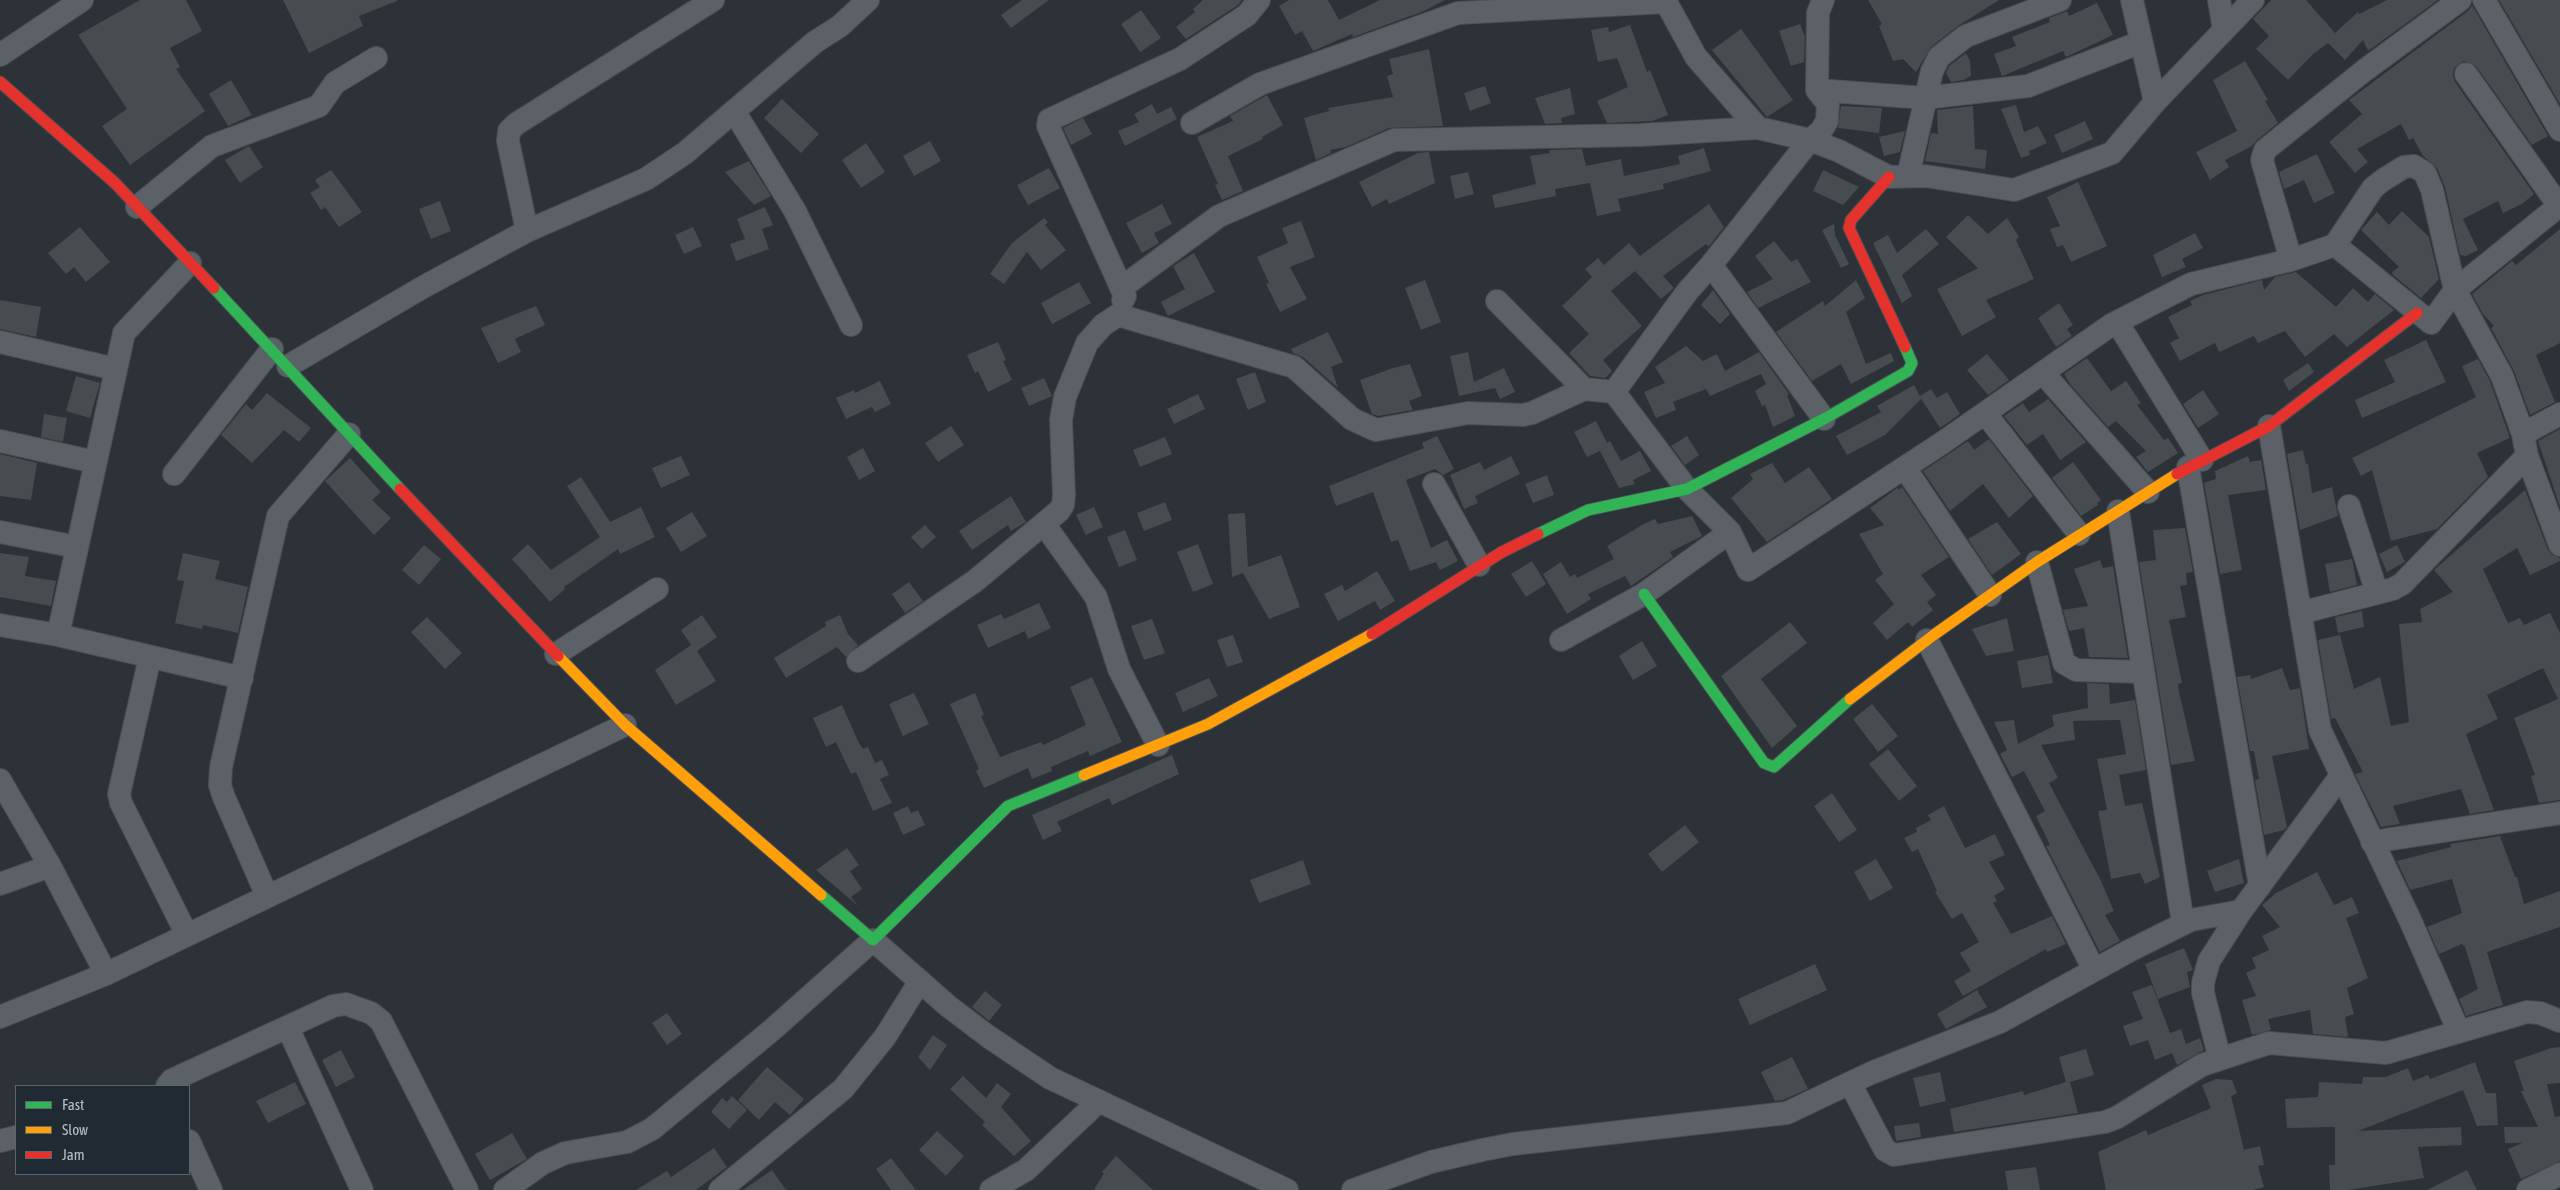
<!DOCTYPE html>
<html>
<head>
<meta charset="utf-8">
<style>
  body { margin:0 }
  #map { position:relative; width:2560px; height:1190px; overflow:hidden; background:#2c3237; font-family:"Asap Condensed",sans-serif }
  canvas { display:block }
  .legend { position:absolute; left:15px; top:1085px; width:175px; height:90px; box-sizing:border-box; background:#1f2a32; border:1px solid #5b666e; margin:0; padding:6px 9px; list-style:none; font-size:15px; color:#b6c0c8 }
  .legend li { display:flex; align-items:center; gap:10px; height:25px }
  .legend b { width:25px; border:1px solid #5b666e }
</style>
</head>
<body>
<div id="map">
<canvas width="2560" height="1190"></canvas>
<ul class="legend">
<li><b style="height:6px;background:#30b455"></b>Fast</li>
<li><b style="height:6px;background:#ff9f0a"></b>Slow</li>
<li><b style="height:6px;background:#e5322d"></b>Jam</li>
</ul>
</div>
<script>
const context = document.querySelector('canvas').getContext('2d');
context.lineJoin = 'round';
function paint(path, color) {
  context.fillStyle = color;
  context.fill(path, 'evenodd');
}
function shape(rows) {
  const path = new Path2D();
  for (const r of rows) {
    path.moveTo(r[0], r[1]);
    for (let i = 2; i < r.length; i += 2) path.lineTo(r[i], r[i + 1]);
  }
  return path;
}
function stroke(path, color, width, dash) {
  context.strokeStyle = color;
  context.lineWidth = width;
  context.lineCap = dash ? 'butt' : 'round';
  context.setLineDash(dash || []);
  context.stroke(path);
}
paint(shape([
  [140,0,186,0,202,31,170,48,180,67,176,69,205,111,130,165,102,126,127,109,78,35],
  [283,0,397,0,397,1,359,16,363,26,309,53],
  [1022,0,1049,0,1011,28,1001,15],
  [1203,0,1242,0,1238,5,1186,39,1176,27,1195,12,1193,9],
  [1289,0,1328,0,1339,20,1380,0,1445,0,1424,11,1353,37,1352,34,1313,51,1302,31,1295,35,1279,6],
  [1868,0,1999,0,1958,26,1931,47,1916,72,1903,59,1893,61,1879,26,1882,24],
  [2271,0,2306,0,2335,33,2358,12,2359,14,2387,0,2438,0,2368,51,2363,40,2345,60,2328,43,2313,54,2288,80,2256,49,2269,36,2253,19],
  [2499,0,2560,0,2560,104],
  [2097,3,2113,35,2066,57,2063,51,2002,76,1994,54,2016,46,2012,37,2050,22,2049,18,2067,11,2069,16],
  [2472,5,2548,136,2532,145,2476,66,2464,61,2454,68,2453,75,2455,82,2534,194,2522,204,2503,213,2498,201,2463,219,2478,250,2466,256,2460,255,2445,187,2437,168,2423,156,2413,138,2409,140,2401,124,2357,149,2368,162,2355,173,2329,142,2362,114,2349,100,2468,11],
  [1141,10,1161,38,1140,52,1121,24],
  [1800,24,1805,37,1804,62,1791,66,1779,31],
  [1630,25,1647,72,1650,70,1668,115,1652,121,1607,123,1597,101,1628,87,1617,58,1598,62,1591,30,1608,27,1609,32],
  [1741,29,1793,100,1767,117,1712,50],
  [1429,49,1443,126,1389,128,1346,147,1330,150,1331,153,1316,160,1304,118,1329,111,1328,108,1393,97,1387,76,1393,74,1389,59],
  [1966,53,1970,61,1971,76,1963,80,1951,82,1946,73,1949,66],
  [2245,61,2268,100,2265,101,2278,123,2257,140,2252,146,2225,160,2229,167,2210,180,2196,152,2237,131,2213,80],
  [231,80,252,115,228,126,209,94],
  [1485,86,1491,103,1470,111,1464,93],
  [1570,88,1575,114,1561,118,1562,123,1545,124,1535,98],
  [1267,95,1283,125,1262,137,1263,139,1228,156,1243,191,1222,200,1215,185,1218,184,1197,137,1233,121,1230,116],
  [782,99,819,134,801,153,764,118],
  [1152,104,1157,114,1171,107,1177,119,1125,146,1118,131,1139,122,1134,114],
  [2016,105,2024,132,2038,126,2047,143,2029,151,2030,155,2021,158,2001,109],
  [1841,106,1882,108,1879,133,1838,128],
  [1973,106,1975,149,1987,150,1985,169,1925,161,1931,133,1938,134,1937,110],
  [1083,118,1092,134,1071,145,1063,128],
  [2085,121,2093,139,2062,153,2054,135],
  [1905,131,1900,152,1884,156,1879,137],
  [930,141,941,161,914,176,903,156],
  [866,143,885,172,861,188,842,160],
  [249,146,263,167,240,183,225,160],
  [1704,148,1711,171,1663,184,1664,189,1618,199,1621,211,1597,216,1590,183,1555,189,1556,196,1495,208,1492,195,1536,184,1530,156,1550,153,1549,150,1582,149,1586,166,1621,159,1624,176,1680,164,1678,156],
  [1429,152,1435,183,1389,204,1387,199,1372,207,1359,182,1418,153],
  [2317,154,2335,193,2314,203,2304,180,2284,189,2279,172],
  [749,161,771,196,754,205,725,172],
  [1049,168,1060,188,1028,205,1017,185],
  [331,170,362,212,339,227,325,207,321,210,310,193,320,187,315,180],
  [1823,170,1859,187,1843,205,1813,191],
  [1468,172,1474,194,1455,199,1450,176],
  [2078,182,2107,246,2071,262,2063,245,2057,247,2050,229,2060,226,2047,197],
  [440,201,451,231,431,239,419,209],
  [1162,204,1172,224,1154,233,1159,243,1142,253,1126,223],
  [1709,204,1724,227,1710,245,1708,246,1706,244,1663,276,1674,288,1661,299,1635,271,1611,291,1642,326,1603,360,1612,371,1605,378,1590,376,1569,353,1589,334,1562,306,1592,277,1585,269,1598,258,1604,265,1629,243,1640,256],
  [765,207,773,225,762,229,769,249,736,261,730,244,745,239,737,219],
  [2402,211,2429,237,2439,279,2421,298,2393,275,2392,272,2399,267,2361,230,2377,212,2389,225],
  [1968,215,1988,234,2007,218,2019,237,2016,240,2034,279,1986,300,1996,317,1962,336,1937,289,1978,268,1946,237],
  [1044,218,1048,222,1045,225,1066,250,1041,270,1027,252,1004,284,990,274,1012,243],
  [1301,221,1315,257,1290,267,1307,299,1280,312,1266,284,1269,283,1257,257,1288,243,1282,228],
  [1834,224,1835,235,1849,264,1841,268,1822,230],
  [80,227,110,262,86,282,74,267,66,274,48,253],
  [693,227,702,246,684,254,675,235],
  [1926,229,1939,244,1902,275,1912,296,1902,303,1873,243,1888,235,1897,253],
  [2560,229,2560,343,2536,355,2555,402,2530,415,2514,371,2491,328,2494,326,2483,314,2472,294,2512,261,2516,265],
  [2195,233,2203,248,2182,259,2186,267,2162,277,2153,255],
  [1774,241,1791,262,1797,259,1811,282,1758,308,1747,292,1773,279,1755,256],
  [1194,253,1215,292,1168,316,1161,302,1185,289,1173,266],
  [2296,272,2336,307,2353,288,2368,302,2375,294,2394,310,2347,347,2334,334,2305,357,2285,331,2258,343,2254,336,2219,352,2215,343,2180,361,2170,343,2179,338,2168,317,2192,305,2190,301,2203,295,2262,280,2264,290,2275,277],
  [1425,280,1441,322,1421,330,1405,288],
  [1856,280,1865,298,1846,312,1866,364,1891,353,1894,361,1851,384,1841,364,1812,381,1776,332,1823,301,1825,306],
  [1079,282,1091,303,1052,324,1041,303],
  [1713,290,1730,314,1720,324,1701,305],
  [0,300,41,307,36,337,0,329],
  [2059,303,2073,325,2067,329,2072,336,2056,347,2038,318],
  [536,306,545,325,515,339,521,352,498,363,481,328],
  [1328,332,1343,362,1331,367,1338,388,1303,357,1293,353,1291,349],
  [2426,340,2446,382,2362,418,2355,400,2395,382,2384,360],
  [998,342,1006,360,1003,361,1012,380,988,392,978,371,975,373,967,355],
  [1686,346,1703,361,1717,354,1725,371,1759,352,1789,394,1787,395,1795,416,1773,427,1765,405,1762,406,1755,391,1766,384,1761,374,1710,396,1706,389,1673,402,1676,410,1656,418,1644,392,1665,383,1655,367],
  [1468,352,1474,382,1504,368,1515,392,1500,399,1495,388,1459,396,1450,356],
  [1987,354,2009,380,1988,395,1967,370],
  [2087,358,2111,391,2126,381,2141,403,2137,405,2164,440,2168,438,2178,453,2148,472,2136,457,2146,451,2116,421,2108,427,2070,384,2064,374],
  [2478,359,2490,381,2510,438,2477,453,2488,477,2437,529,2391,541,2372,470,2361,476,2352,458,2476,397,2462,366],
  [2308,363,2314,372,2289,391,2283,380],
  [1410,364,1422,396,1409,401,1413,410,1378,416,1372,414,1360,380,1393,368],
  [1255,372,1266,402,1248,410,1236,379],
  [76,376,100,383,90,418,66,411],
  [1044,378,1052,396,1029,406,1021,388],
  [880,381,891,404,875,412,872,407,846,419,836,398,854,390,855,393],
  [1914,385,1920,396,1931,389,1937,398,1947,392,1960,414,1940,428,1920,397,1921,399,1885,435,1847,455,1836,436,1881,412,1877,406],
  [2203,390,2219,414,2198,428,2183,404],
  [267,393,311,428,299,442,284,430,252,463,221,435,246,404,252,410],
  [1198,394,1205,409,1174,424,1167,409],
  [2048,399,2086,442,2060,460,2043,434,2027,445,2004,416,2023,403,2029,412],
  [44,414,67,418,63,442,41,437],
  [1596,421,1607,443,1610,441,1621,461,1640,451,1651,471,1633,480,1635,484,1619,488,1600,451,1587,457,1574,432],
  [951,426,964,445,938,462,925,443],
  [2560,429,2560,507,2538,441],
  [1437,436,1454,469,1443,475,1435,469,1406,480,1431,548,1447,540,1458,561,1440,570,1436,562,1410,571,1398,540,1391,542,1373,492,1336,506,1329,486,1424,448,1422,443],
  [1687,436,1699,455,1685,465,1671,446],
  [1165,437,1172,454,1140,467,1133,450],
  [1989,439,2033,496,2009,518,1983,484,1950,511,1923,471,1968,441,1974,450],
  [863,448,875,471,859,480,847,457],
  [2303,450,2306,464,2308,464,2312,493,2332,487,2338,516,2300,530,2287,454],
  [0,454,37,463,31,500,0,496],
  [681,456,690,475,661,488,652,468],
  [1511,456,1520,474,1475,496,1478,503,1464,509,1450,475,1480,462,1484,470],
  [2248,456,2250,462,2261,460,2266,490,2228,495,2242,570,2220,574,2204,483,2216,479,2215,471],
  [350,458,381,492,372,500,391,518,374,535,325,481],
  [2073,462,2101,500,2097,503,2098,505,2081,516,2052,478],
  [1772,463,1785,483,1809,467,1832,499,1767,542,1731,498,1753,479,1750,474],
  [1547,475,1554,495,1533,503,1525,484],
  [581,477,610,522,641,507,655,537,620,554,618,549,564,587,565,589,550,602,512,559,528,544,551,570,600,537,567,486],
  [1902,487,1949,557,1921,575,1936,595,1927,602,1933,610,1912,627,1908,622,1887,640,1873,623,1894,604,1875,580,1883,574,1859,534,1884,525,1870,508,1897,488,1899,490],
  [2525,490,2548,550,2552,555,2560,558,2560,561,2530,575,2517,548,2483,569,2508,623,2520,618,2524,625,2550,613,2560,633,2560,800,2539,803,2531,776,2535,775,2514,718,2558,699,2543,668,2487,695,2498,719,2466,734,2494,810,2470,814,2461,789,2393,806,2400,824,2381,827,2355,774,2363,772,2335,718,2331,719,2318,640,2340,635,2354,689,2380,677,2391,726,2409,722,2399,624,2422,622,2420,609,2453,592,2434,570],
  [1011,496,1026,522,1011,531,1008,525,972,550,959,531],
  [1165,502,1172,520,1144,531,1137,513],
  [1094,507,1103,527,1086,535,1076,515],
  [692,512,707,536,681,552,666,528],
  [1245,513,1248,567,1281,555,1300,607,1269,619,1243,573,1232,577,1228,514],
  [1692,516,1702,536,1670,552,1673,557,1631,586,1625,576,1588,594,1591,599,1567,614,1543,574,1561,562,1570,577,1575,574,1577,578,1614,559,1607,546,1642,525,1655,519,1658,524],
  [1997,522,2021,554,1992,575,1968,539],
  [925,525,936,537,922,549,911,537],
  [2185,528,2193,572,2186,573,2187,585,2180,586,2186,617,2169,620,2182,683,2178,684,2179,692,2195,761,2171,765,2139,562,2156,560,2153,530],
  [1125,530,1137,560,1119,567,1107,537],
  [1198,544,1213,584,1193,592,1177,552],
  [424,545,441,559,419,585,402,570],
  [2397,545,2405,562,2387,572,2379,554],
  [0,553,29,557,25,576,56,581,51,606,0,597],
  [183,553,220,561,215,579,248,587,238,633,203,625,202,629,175,623,184,581,177,580],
  [2352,559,2357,585,2330,592,2325,564],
  [2100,560,2103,568,2113,566,2128,658,2089,657,2084,628,2069,631,2063,610,2088,606,2074,569],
  [1532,561,1546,584,1526,597,1511,574],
  [1377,571,1395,601,1380,610,1375,601,1338,621,1324,594,1342,585,1345,591],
  [909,582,923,601,905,613,892,594],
  [1039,603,1051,628,1028,639,1025,631,988,648,977,625,1001,614,1004,619],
  [2362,611,2364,627,2338,633,2335,617],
  [702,615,717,637,697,651,716,681,676,705,655,670,691,645,681,630],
  [840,615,848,634,858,645,846,657,837,647,786,678,774,658,826,626,825,622],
  [427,617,462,653,445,669,411,632],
  [2007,618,2014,651,1986,656,1972,629],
  [1152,619,1165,653,1144,660,1131,626],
  [1790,622,1807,643,1761,679,1797,726,1772,748,1721,676],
  [1233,635,1243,662,1227,667,1217,640],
  [1642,641,1657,666,1633,680,1619,656],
  [2048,655,2053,683,2022,688,2017,661],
  [2282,668,2290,690,2300,688,2309,749,2272,756,2287,827,2284,830,2264,835,2255,780,2259,779,2254,751,2250,751,2237,677,2250,675,2251,679],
  [1092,677,1122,742,1090,756,1088,751,1051,767,1052,771,1032,779,1028,768,984,788,976,771,979,769,950,704,975,693,984,715,981,716,1000,757,1041,742,1043,745,1086,725,1070,687],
  [1209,678,1218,696,1183,712,1175,693],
  [2087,683,2109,684,2110,704,2135,700,2146,770,2119,775,2125,806,2142,803,2160,877,2145,884,2140,873,2111,879,2098,811,2107,810,2097,759,2126,754,2120,720,2073,721,2075,740,2041,745,2058,778,2049,783,2101,881,2114,911,2105,915,2120,941,2100,952,2046,846,2050,845,2036,816,2045,811,2024,771,2012,777,2000,754,2007,750,1994,722,2014,720,2018,744,2054,726,2052,715,2088,708],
  [914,693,929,724,903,736,889,704],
  [1872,704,1898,736,1878,752,1853,719],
  [842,705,859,743,863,749,868,747,875,763,882,760,889,775,880,779,892,803,873,811,856,772,851,774,836,742,826,747,813,718],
  [1888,749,1917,786,1899,801,1869,764],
  [1172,755,1179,774,1112,805,1109,798,1057,822,1062,831,1043,840,1032,815],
  [1832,793,1857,830,1839,842,1814,806],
  [908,806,911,813,918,810,925,825,903,835,893,813],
  [1944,806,1965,848,1995,834,2005,855,1989,862,2005,889,1994,896,1997,901,1993,903,2011,934,2052,916,2066,944,2047,952,2046,949,1963,996,1954,981,1971,971,1960,953,1979,942,1962,913,1952,919,1935,892,1937,891,1918,849,1912,852,1904,838,1917,832,1916,828,1931,820,1928,815],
  [1685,825,1699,842,1662,872,1648,854],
  [2500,836,2515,877,2517,877,2524,904,2560,891,2560,927,2487,952,2503,1005,2466,1016,2459,999,2478,989,2465,947,2462,944,2439,954,2427,927,2462,913,2452,879,2410,890,2397,861,2451,847,2450,844],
  [847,848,859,865,850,871,862,889,851,897,858,906,816,870],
  [1876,859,1893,888,1870,901,1854,872],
  [2239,859,2244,883,2215,892,2207,871],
  [1303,860,1311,884,1259,903,1250,880],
  [2317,872,2334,905,2352,897,2359,913,2346,918,2368,978,2347,988,2354,1014,2345,1017,2348,1037,2313,1034,2310,1010,2268,1019,2271,1030,2252,1035,2242,1000,2256,996,2246,973,2256,968,2252,958,2269,950,2262,936,2280,927,2262,905,2276,893],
  [2184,948,2193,970,2187,972,2190,987,2158,999,2145,964],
  [1815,964,1827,990,1750,1025,1738,999],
  [2152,985,2170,1033,2181,1029,2186,1044,2200,1038,2204,1050,2177,1065,2172,1053,2155,1060,2148,1040,2130,1046,2123,1026,2143,1019,2132,992],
  [1977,990,1987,1007,1946,1029,1937,1014],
  [985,991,1002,1005,989,1021,972,1007],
  [667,1013,682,1034,667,1045,652,1023],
  [933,1035,947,1045,930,1070,918,1057],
  [2560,1047,2560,1083,2547,1084,2555,1117,2560,1116,2560,1161,2521,1179,2508,1149,2522,1143,2505,1143,2504,1127,2538,1127,2521,1091,2524,1091,2514,1061,2551,1048],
  [2086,1049,2094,1075,2070,1082,2078,1113,1954,1132,1950,1109,2023,1091,2024,1095,2066,1082,2059,1057],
  [341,1050,355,1077,336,1087,322,1060],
  [1792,1057,1808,1089,1783,1100,1775,1101,1761,1072],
  [2475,1062,2486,1093,2496,1093,2498,1125,2477,1126,2463,1090,2358,1131,2461,1127,2462,1145,2418,1147,2424,1178,2348,1190,2330,1190,2329,1165,2335,1165,2335,1127,2287,1128,2285,1099,2318,1097,2319,1082,2362,1084,2363,1077,2386,1077,2408,1068,2413,1081,2428,1075,2430,1079],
  [767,1067,804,1099,790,1115,775,1102,759,1120,738,1100],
  [1940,1072,1946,1101,1920,1107,1913,1078],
  [963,1076,986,1098,997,1083,1011,1094,1001,1107,1031,1141,1014,1156,982,1125,985,1122,950,1089],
  [2216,1079,2232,1080,2237,1093,2231,1096,2244,1150,2260,1146,2264,1165,2258,1166,2264,1187,2253,1190,2106,1190,2098,1152,2146,1130,2148,1135,2211,1108,2202,1085],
  [295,1082,306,1104,268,1123,256,1101],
  [732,1096,747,1110,729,1129,711,1112,722,1098,727,1102],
  [1919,1123,1921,1137,1896,1141,1894,1126],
  [937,1131,964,1156,946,1176,919,1150],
  [512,1133,527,1159,490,1180,475,1154],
  [714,1148,727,1167,696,1190,636,1190,667,1171,671,1177],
  [1116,1156,1153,1190,1094,1190,1104,1173,1102,1172],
  [891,1158,916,1190,891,1190,876,1169],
  [2036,1167,2040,1190,2008,1190,2005,1171],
  [772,1170,786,1190,743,1190],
  [2467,1170,2477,1190,2427,1190]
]), '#464c50');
const street = shape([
  [1665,0,1696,57,1758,128,1810,140,1839,151,1889,177,1926,176,2014,190,2112,153,2155,102,2253,0],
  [1823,0,1818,13,1817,90,1828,104,1827,121,1821,131,1810,140,1711,265,1687,292,1614,392,1687,489,1730,532,1748,570,1942,443,2111,325,2191,284,2291,260,2335,245,2431,323,2455,290,2560,205],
  [2132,0,2155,102],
  [2219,0,2224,30],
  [2484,0,2560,130],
  [0,55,82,0],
  [2466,74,2559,206],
  [1817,90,1925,98,2028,86,2141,42],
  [734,111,795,211,851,325],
  [1192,123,1260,84,1458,13,1666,2],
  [1908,176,1932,71,1939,57,1966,36,2060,0],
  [137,207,212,146,319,106,335,83,376,58],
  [527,231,508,141,509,131,516,124,713,0],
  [2335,245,2373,188,2383,180,2404,167,2414,166,2425,173,2432,190,2455,290,2502,376,2523,434,2527,456,2560,545],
  [2291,260,2262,160,2265,150,2365,70,2460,0],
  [1711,265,1824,419],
  [1121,288,1219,216,1394,140,1640,135,1758,128],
  [1123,300,1125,296,1048,126,1049,120,1180,59,1247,15,1259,0],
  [1497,301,1584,389],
  [2117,322,2202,460],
  [0,342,115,369],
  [288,366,425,286,527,231,646,179,685,153,815,42,840,26,868,0],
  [2043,373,2148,492],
  [1985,413,2079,534],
  [2269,426,2320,730,2411,922,2459,1032],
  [2523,434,2560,414],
  [0,441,95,462],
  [2188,467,2260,886],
  [1905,468,1990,595],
  [174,474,272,349],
  [1434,484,1479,565],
  [2349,506,2377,593],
  [2118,511,2183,923],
  [1044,524,1096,597,1119,669,1158,745],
  [0,532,77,547],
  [2037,562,2064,663,2076,670,2143,672],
  [2300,613,2393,589,2402,584,2527,456],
  [0,625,58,635,242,678],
  [58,635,124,333,190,263],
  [1561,640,1644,594,1730,532],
  [1927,640,2094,970],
  [556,654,657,589],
  [150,657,119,794,121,803,187,935],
  [858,661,975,581,1059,511,1063,505,1064,495,1061,420,1065,397,1087,343,1103,325,1118,315,1294,367,1352,419,1376,430,1468,413,1523,415,1532,413,1584,389,1614,392],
  [0,780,50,866,106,974],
  [2372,842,2560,813],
  [0,884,50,866],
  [267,896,223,795,220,785,221,767,278,516,349,434],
  [0,1017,106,974,625,725],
  [288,1028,362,1190],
  [2220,1059,2203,993,2203,983,2209,961,2241,911,2340,777],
  [1850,1083,1885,1150,1894,1155,2105,1122,2116,1118,2202,1065,2269,1043,2386,1053,2527,1012,2540,1013,2560,1021],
  [167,1086,172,1080,333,1006,346,1004,371,1013,381,1021,467,1190],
  [0,1141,16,1137],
  [189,1141,211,1190],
  [505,1190,543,1163,565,1153,627,1142,652,1129,772,1030,873,940,948,1006,989,1037,1050,1078,1287,1190],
  [720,1190,843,1089,885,1037,920,981],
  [991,1190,1026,1170,1099,1101],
  [1353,1190,1431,1162,1482,1150,1513,1144,1787,1113,1871,1073,2000,1022,2129,951,2191,920,2241,911],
  [2528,1190,2560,1174]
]);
const fast = shape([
  [214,288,400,489],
  [1538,534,1588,510,1687,489,1824,419,1908,371,1912,363,1905,347],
  [1644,594,1764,763,1774,767,1850,699],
  [821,895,873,940,1008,806,1084,775]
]);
const slow = shape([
  [558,656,625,725,821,895],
  [1850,699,1935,634,2037,562,2177,474],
  [1084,775,1208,724,1372,634]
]);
const jam = shape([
  [0,82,115,183,214,288],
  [1889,177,1851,220,1849,228,1905,347],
  [2177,474,2269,426,2417,313],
  [400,489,558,656],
  [1372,634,1502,552,1538,534]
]);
stroke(street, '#4a4e52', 24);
stroke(fast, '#4a4e52', 13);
stroke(slow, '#4a4e52', 13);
stroke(jam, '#4a4e52', 13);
stroke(street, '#5b6166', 22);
stroke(fast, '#30b455', 11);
stroke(slow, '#ff9f0a', 11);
stroke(jam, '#e5322d', 11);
</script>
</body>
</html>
